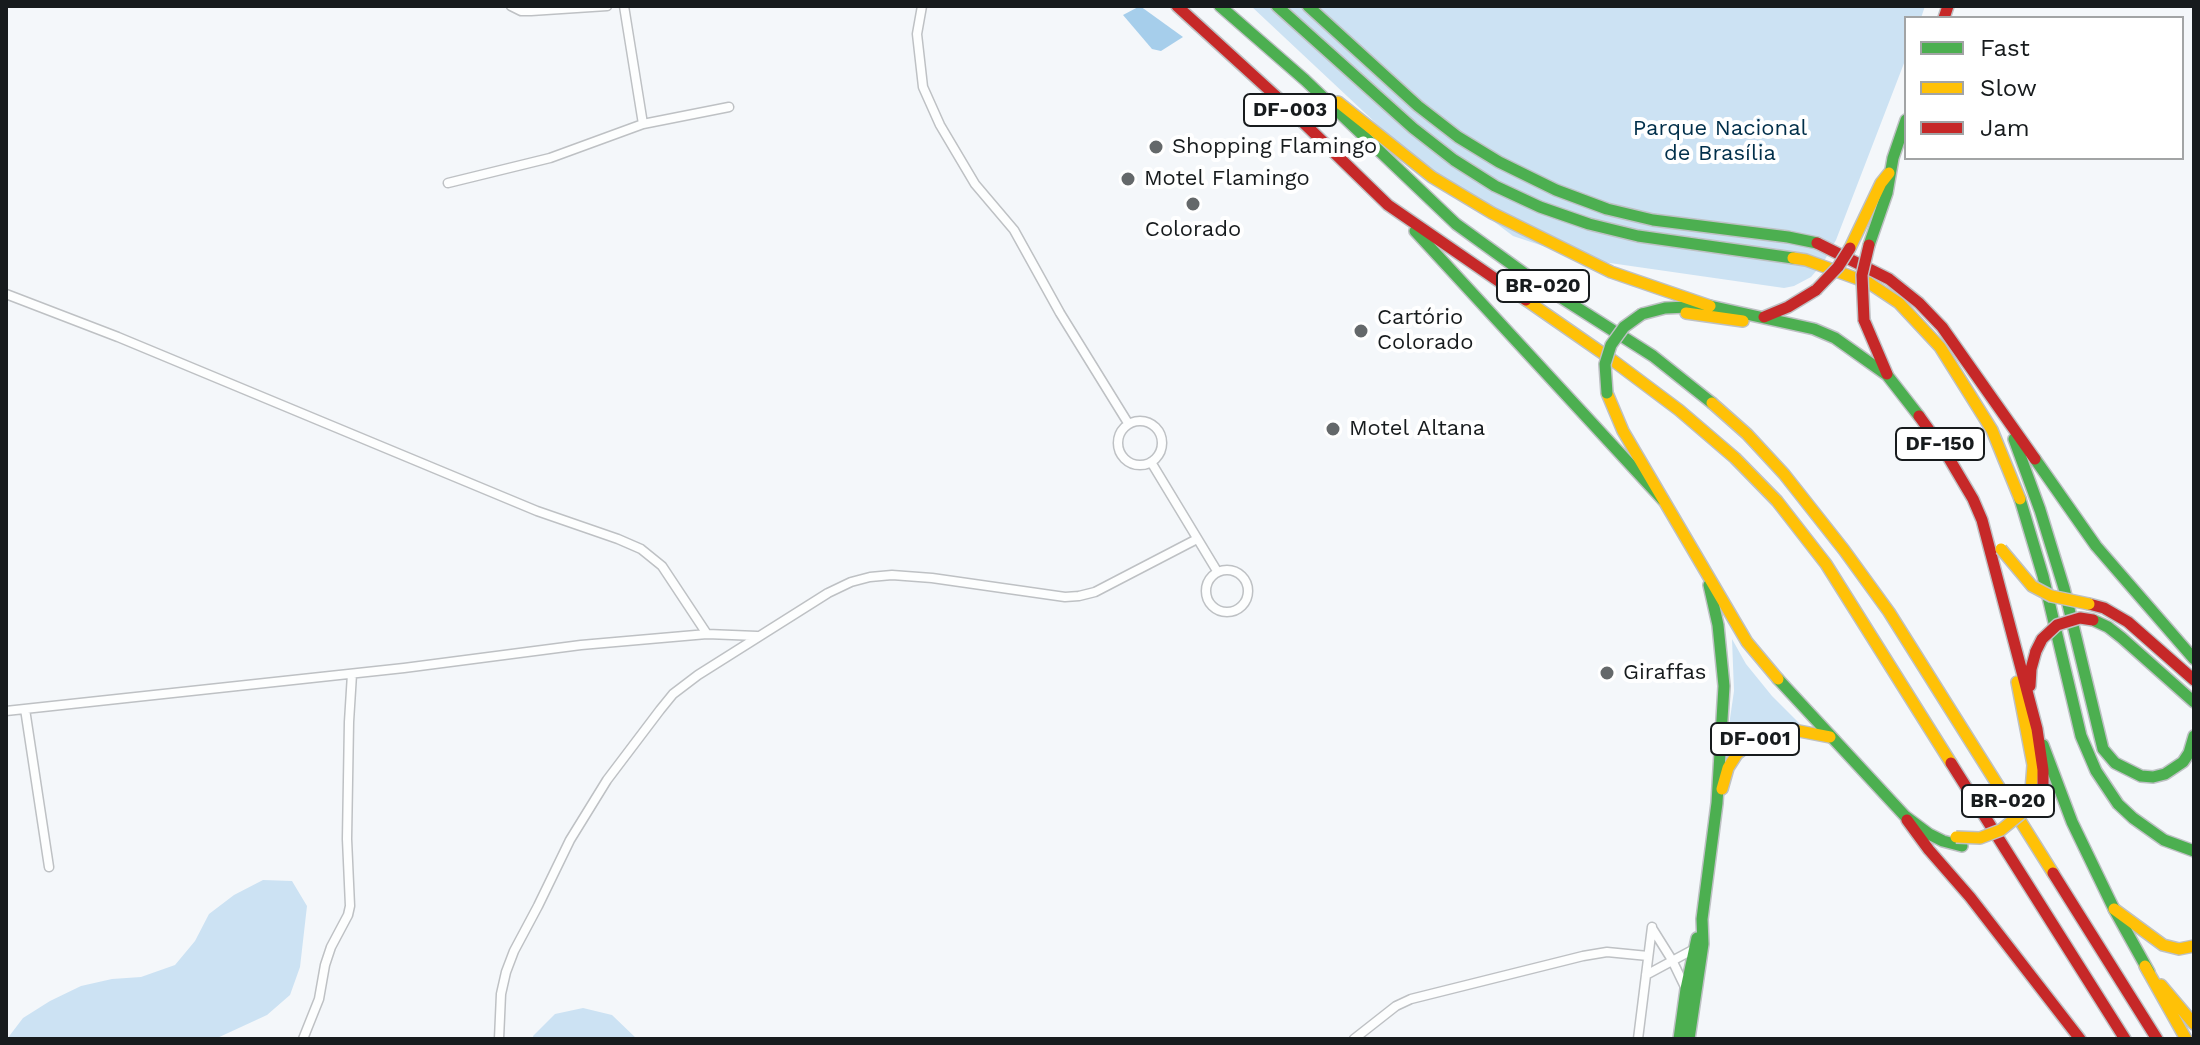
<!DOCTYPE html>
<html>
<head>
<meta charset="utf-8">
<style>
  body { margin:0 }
  #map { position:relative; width:2200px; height:1045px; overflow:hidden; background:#f4f7fa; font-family:"Work Sans",sans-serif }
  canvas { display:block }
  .frame { position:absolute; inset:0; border:8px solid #171b1d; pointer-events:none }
  .legend { position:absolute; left:1904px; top:16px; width:280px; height:144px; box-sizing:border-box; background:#fff; border:2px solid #a2a4a5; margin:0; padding:10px 14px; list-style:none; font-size:24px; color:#171b1d }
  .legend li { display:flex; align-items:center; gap:16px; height:40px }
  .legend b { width:40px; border:2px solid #a2a4a5 }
</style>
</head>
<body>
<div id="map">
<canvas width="2200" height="1045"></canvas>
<div class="frame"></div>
<ul class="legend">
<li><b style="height:10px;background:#4caf50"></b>Fast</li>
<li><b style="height:10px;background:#ffc107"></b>Slow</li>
<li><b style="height:10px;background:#c62828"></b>Jam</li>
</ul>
</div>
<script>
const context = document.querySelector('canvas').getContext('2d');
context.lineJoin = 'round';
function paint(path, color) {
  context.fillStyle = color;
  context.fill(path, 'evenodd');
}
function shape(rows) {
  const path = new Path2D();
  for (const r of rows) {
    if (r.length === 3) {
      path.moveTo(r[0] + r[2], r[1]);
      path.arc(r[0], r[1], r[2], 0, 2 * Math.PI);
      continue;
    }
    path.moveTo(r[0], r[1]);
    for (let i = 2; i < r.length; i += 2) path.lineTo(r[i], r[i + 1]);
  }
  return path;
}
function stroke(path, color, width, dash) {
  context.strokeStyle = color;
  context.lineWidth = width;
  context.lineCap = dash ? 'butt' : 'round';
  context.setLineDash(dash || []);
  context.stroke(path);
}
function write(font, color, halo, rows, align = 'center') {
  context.font = font + ' "Work Sans",sans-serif';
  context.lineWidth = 8;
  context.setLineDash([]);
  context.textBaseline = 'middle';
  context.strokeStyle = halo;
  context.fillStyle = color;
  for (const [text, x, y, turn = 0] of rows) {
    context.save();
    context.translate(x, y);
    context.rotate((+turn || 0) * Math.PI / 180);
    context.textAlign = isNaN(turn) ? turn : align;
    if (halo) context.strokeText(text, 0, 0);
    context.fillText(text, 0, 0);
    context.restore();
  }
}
paint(shape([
  [1251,6,1925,6,1921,18,1906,18,1906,58,1836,240,1823,263,1811,277,1794,286,1784,288,1582,259,1513,236,1428,172],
  [1732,639,1746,664,1772,696,1801,725,1782,723,1761,728,1731,743,1725,753,1734,691],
  [263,880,292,881,307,906,300,967,290,995,267,1015,215,1039,7,1039,23,1018,50,1001,81,986,112,979,141,977,175,965,195,941,209,914,234,895],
  [583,1008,612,1015,637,1039,534,1039,533,1036,555,1014]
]), '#cce2f3');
paint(shape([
  [1140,6,1183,37,1161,51,1152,49,1123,15]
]), '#a6ceeb');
const street = shape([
  [511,6,521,11,531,11,607,6],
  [624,6,643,124],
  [922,6,917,34,923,87,940,125,975,184,1014,230,1060,313,1128,423],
  [448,183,550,158,643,124,729,107],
  [6,294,118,337,537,511,618,539,641,549,662,566,707,634],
  [1140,443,22],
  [1151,462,1217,571],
  [1227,591,21],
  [25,709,49,867],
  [6,711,404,668,581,645,707,634,757,636],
  [1652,928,1672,960,1686,989],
  [1646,975,1698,947],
  [303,1039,319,999,325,965,331,947,348,915,350,906,347,839,349,722,352,674],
  [499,1039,501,994,506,972,514,951,538,906,570,840,607,780,660,710,673,694,698,675,828,593,851,582,870,577,892,575,932,578,1065,597,1079,596,1095,592,1197,539],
  [1354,1039,1396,1006,1411,999,1583,956,1607,952,1648,956],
  [1638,1039,1652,927]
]);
const fast = shape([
  [1220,6,1305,80,1456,224,1532,279,1653,356,1712,403],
  [1277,6,1413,128,1454,160,1495,186,1540,207,1589,224,1638,236,1793,258],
  [1308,6,1418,106,1458,137,1499,162,1556,190,1607,209,1653,220,1788,237,1817,243],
  [1415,231,1663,500],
  [1869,245,1887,193,1893,158,1906,120],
  [1642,314,1665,308,1710,306,1814,329,1835,338,1887,375,1919,416],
  [2014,439,2040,510,2064,588,2103,749,2115,763,2141,776,2153,777,2165,774,2183,762,2189,753,2194,736],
  [2035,459,2096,546,2194,659],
  [2020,499,2043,576,2081,736,2096,771,2118,804,2133,818,2164,840,2194,851],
  [2093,620,2108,627,2122,638,2194,702],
  [1778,679,1905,816,1929,834,1943,841,1962,846],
  [2043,745,2072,822,2114,909,2149,972],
  [1679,1039,1686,989,1697,938],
  [1689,1039,1703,944,1702,919,1717,803,1724,686,1718,625,1709,585]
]);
const slow = shape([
  [1338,102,1432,177,1492,213,1611,272,1710,306],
  [1850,248,1881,183,1889,173],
  [1793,258,1806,260,1869,283,1899,303,1940,347,1992,430,2020,499],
  [1526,300,1611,359,1679,410,1735,458,1777,501,1826,564,1951,763],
  [1686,313,1743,321],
  [1607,393,1623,431,1747,642,1778,679],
  [1712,403,1747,434,1784,474,1844,550,1889,612,2053,873],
  [2017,682,2033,765,2031,791],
  [1722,789,1728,768,1737,754,1756,739,1782,732,1799,731,1830,737],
  [2114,909,2163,945,2179,949,2194,946],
  [2145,966,2186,1039],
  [2161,985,2194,1024]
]);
const jam = shape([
  [1177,6,1278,98,1388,205,1526,300],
  [1944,18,1948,6],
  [1817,243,1889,279,1919,303,1942,327,2035,459],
  [1764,317,1788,307,1816,290],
  [1864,320,1887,374],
  [1919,416,1947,455,1973,499,1982,520,2037,729,2043,770,2043,785,2039,798],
  [2089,604,2104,608,2128,622,2194,680],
  [2030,686,2031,669,2036,651],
  [1951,763,2125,1039],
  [1907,820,1929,850,1970,897,2080,1039],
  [2053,873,2157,1039]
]);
stroke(street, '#bec1c4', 11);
stroke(fast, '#bec1c4', 14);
stroke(slow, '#bec1c4', 14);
stroke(jam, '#bec1c4', 14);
stroke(street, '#fdfefe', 8);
stroke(fast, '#4caf50', 11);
stroke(slow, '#ffc107', 11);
stroke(jam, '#c62828', 11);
const fastBridge = shape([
  [1607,393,1605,364,1611,345,1624,327,1642,314]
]);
const slowBridge = shape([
  [2001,549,2032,586,2051,596,2089,604],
  [1956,837,1980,838,2001,830,2022,813,2031,791]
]);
const jamBridge = shape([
  [1816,290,1838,267,1850,248],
  [1864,320,1862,275,1869,245],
  [2036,651,2042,639,2057,625,2080,618,2093,620]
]);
stroke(fastBridge, '#bec1c4', 14, []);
stroke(slowBridge, '#bec1c4', 14, []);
stroke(jamBridge, '#bec1c4', 14, []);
stroke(fastBridge, '#4caf50', 11);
stroke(slowBridge, '#ffc107', 11);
stroke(jamBridge, '#c62828', 11);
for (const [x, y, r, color] of [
  [1156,147,8,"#64686a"],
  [1128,179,8,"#64686a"],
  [1193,204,8,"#64686a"],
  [1361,331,8,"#64686a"],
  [1333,429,8,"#64686a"],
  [1607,673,8,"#64686a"]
]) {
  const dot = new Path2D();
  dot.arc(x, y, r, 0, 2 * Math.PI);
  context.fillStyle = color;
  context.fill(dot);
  stroke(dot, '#fff', 3);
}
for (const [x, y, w] of [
  [1290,110,92],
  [1543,286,92],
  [1940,444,88],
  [1755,739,88],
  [2008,801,92]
]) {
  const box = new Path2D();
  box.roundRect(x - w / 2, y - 16, w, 32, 6);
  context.fillStyle = '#fff';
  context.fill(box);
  stroke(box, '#171b1d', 2);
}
write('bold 20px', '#171b1d', null, [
  ["DF-003",1290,110],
  ["BR-020",1543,286],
  ["DF-150",1940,444],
  ["DF-001",1755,739],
  ["BR-020",2008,801]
]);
write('22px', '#012f4a', '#fff', [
  ["Parque Nacional",1720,129],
  ["de Brasília",1720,154]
]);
write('22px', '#171b1d', '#fff', [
  ["Shopping Flamingo",1172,147],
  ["Motel Flamingo",1144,179],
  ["Colorado",1193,230,"center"],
  ["Cartório",1377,318],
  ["Colorado",1377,343],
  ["Motel Altana",1349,429],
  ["Giraffas",1623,673]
], 'left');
</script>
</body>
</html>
